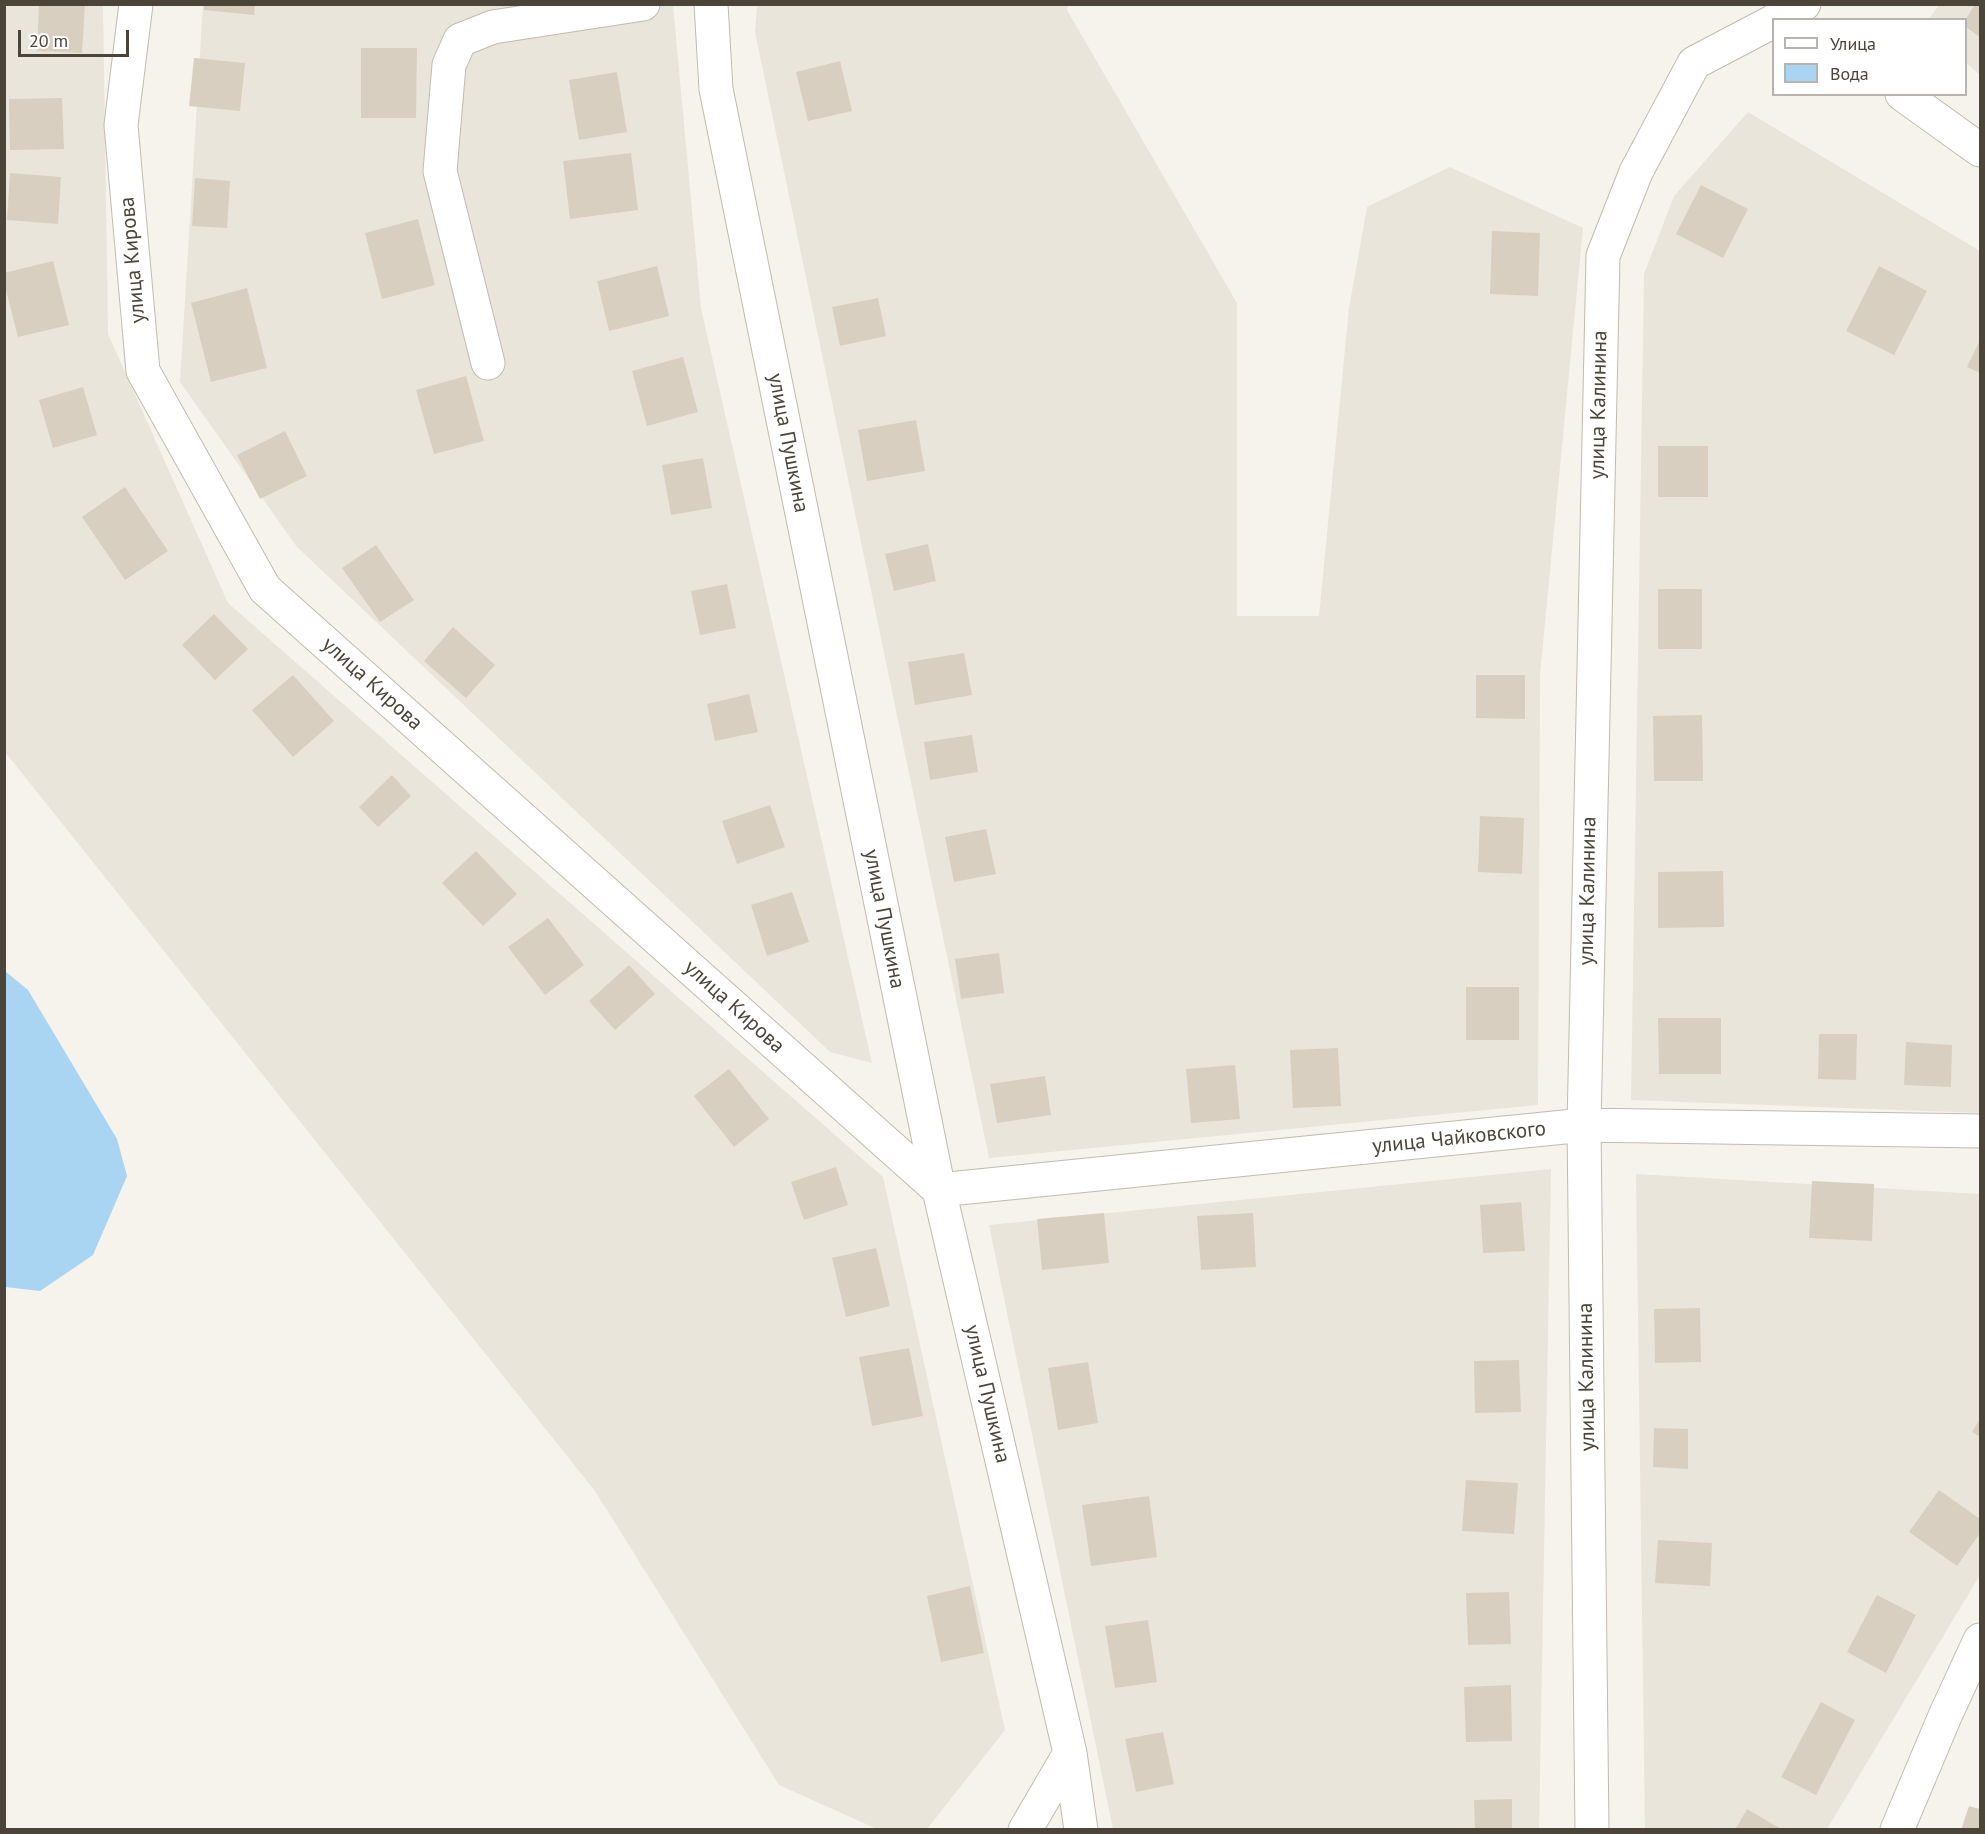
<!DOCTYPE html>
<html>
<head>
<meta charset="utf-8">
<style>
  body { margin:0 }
  #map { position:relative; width:1985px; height:1834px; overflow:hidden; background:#f6f3ec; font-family:"PT Sans",sans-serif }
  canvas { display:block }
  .frame { position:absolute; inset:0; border:6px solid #4b4439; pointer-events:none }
  .legend { position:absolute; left:1772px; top:18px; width:195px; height:78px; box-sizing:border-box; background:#fff; border:2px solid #b7b4b0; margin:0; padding:8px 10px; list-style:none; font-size:18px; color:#4b4439 }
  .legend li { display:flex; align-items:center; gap:12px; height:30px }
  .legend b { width:30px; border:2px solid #b7b4b0 }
  .scale { position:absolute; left:18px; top:30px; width:111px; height:27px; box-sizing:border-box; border:3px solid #4b4439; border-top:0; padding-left:8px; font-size:18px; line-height:21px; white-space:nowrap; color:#4b4439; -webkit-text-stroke:4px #fff; paint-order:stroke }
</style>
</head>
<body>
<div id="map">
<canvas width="1985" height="1834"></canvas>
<div class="frame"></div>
<ul class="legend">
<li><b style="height:8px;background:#fff"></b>Улица</li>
<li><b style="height:16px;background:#a9d4f2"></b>Вода</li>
</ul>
<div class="scale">20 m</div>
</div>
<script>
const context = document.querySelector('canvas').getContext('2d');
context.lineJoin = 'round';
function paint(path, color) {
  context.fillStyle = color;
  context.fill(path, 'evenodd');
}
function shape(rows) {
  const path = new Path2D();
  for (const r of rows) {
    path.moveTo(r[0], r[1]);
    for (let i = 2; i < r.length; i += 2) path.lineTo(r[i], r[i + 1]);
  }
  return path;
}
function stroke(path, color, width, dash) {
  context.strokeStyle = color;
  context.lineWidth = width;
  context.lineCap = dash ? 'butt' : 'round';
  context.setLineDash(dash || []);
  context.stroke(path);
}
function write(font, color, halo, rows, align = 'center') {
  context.font = font + ' "PT Sans",sans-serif';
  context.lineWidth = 4.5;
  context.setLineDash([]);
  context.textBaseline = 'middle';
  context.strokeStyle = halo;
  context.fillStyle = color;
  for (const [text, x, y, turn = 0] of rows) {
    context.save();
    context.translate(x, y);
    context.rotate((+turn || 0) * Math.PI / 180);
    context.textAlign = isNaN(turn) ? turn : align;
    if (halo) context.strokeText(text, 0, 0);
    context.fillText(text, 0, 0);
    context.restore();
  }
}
paint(shape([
  [5,5,103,5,108,334,228,603,883,1177,1005,1730,927,1829,877,1829,779,1785,595,1491,5,752],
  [203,5,673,5,701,308,872,1063,830,1052,297,547,180,382],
  [757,5,1068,5,1067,10,1237,303,1237,616,1319,616,1349,308,1367,207,1450,167,1583,228,1540,675,1538,1105,989,1158,755,32],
  [1939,5,1980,5,1980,75,1966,63,1966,20,1928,20],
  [1748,112,1980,251,1980,1113,1631,1100,1644,274,1674,196],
  [1551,1169,1539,1829,1113,1829,989,1225],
  [1636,1174,1980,1194,1980,1575,1827,1829,1645,1829]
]), '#eae5da');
paint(shape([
  [5,971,28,990,117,1139,127,1176,93,1255,40,1291,5,1287]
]), '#a9d4f2');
paint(shape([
  [39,4,85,4,82,53,37,51],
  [204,4,255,4,254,15,204,10],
  [1975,4,1980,4,1980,37,1966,27,1966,19],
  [361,48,417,48,416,118,361,118],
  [194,58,245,63,240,111,189,106],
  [840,61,852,111,808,121,796,72],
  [617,72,627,132,579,140,569,80],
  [62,98,64,149,10,150,9,99],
  [631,153,638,210,570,219,563,161],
  [10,173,61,177,58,224,7,220],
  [195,178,230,181,227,228,192,226],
  [1701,185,1748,209,1723,258,1676,234],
  [418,219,435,285,382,299,365,233],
  [1492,231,1540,233,1538,296,1490,294],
  [53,261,69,325,18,337,4,282,4,273],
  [657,266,669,316,609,331,597,281],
  [1879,266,1927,291,1894,355,1846,331],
  [247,288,267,368,211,382,191,303],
  [878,298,886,336,840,346,832,307],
  [1980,340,1980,373,1967,367],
  [683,357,698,412,647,426,632,371],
  [466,376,484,441,434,454,416,390],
  [83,387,97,435,53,448,39,400],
  [916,420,925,471,867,481,858,430],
  [285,431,307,476,260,499,237,455],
  [1658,446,1708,446,1708,497,1658,497],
  [703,458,712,508,671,515,662,465],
  [125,487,168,551,125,580,82,517],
  [928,544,936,581,894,591,885,554],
  [376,545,414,600,380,622,342,568],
  [727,584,736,628,700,635,691,591],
  [1658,589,1702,589,1702,649,1658,649],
  [214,614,248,649,215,680,182,645],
  [453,627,495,665,466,698,424,661],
  [964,653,972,695,915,705,908,662],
  [293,675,334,721,293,757,252,710],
  [1476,675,1525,675,1525,719,1476,718],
  [749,694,758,732,715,741,707,704],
  [1702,715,1703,781,1654,781,1653,716],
  [972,735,978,772,930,780,924,742],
  [392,775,411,796,378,827,359,807],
  [770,805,785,847,737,864,722,821],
  [1480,816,1524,818,1522,874,1478,872],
  [986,829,996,874,954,882,945,837],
  [476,851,517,894,483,926,442,883],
  [1723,871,1724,927,1658,928,1658,872],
  [792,892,809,942,767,956,751,905],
  [548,918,584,965,545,995,508,947],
  [999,953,1004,993,961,999,955,959],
  [629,965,655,994,615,1030,589,1001],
  [1466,987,1519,987,1519,1040,1466,1040],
  [1658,1018,1721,1018,1721,1074,1659,1074],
  [1819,1034,1857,1034,1856,1080,1818,1079],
  [1906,1042,1952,1045,1951,1087,1904,1085],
  [1338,1048,1341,1106,1293,1108,1290,1050],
  [1235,1065,1240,1119,1191,1123,1186,1069],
  [729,1069,769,1119,734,1147,694,1096],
  [1045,1076,1051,1115,997,1123,990,1084],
  [836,1167,848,1205,804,1220,791,1182],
  [1812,1181,1874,1184,1872,1241,1809,1238],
  [1521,1202,1525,1251,1483,1253,1480,1205],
  [1104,1213,1109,1263,1042,1270,1037,1219],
  [1253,1213,1256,1267,1201,1270,1197,1216],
  [876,1248,890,1306,846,1317,832,1258],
  [1700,1308,1701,1362,1655,1363,1654,1309],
  [909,1348,923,1416,872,1426,859,1357],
  [1519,1360,1521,1412,1475,1413,1474,1361],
  [1088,1362,1098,1423,1058,1430,1048,1368],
  [1980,1419,1980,1437,1972,1432],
  [1654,1428,1688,1429,1688,1469,1653,1467],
  [1466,1480,1518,1483,1514,1534,1462,1531],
  [1939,1490,1980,1519,1980,1533,1957,1566,1909,1532],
  [1149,1496,1157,1557,1091,1566,1082,1505],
  [1658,1540,1712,1543,1710,1586,1655,1583],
  [970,1586,984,1653,941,1662,927,1596],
  [1509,1592,1511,1644,1468,1645,1466,1593],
  [1877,1595,1916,1615,1886,1673,1847,1652],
  [1148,1620,1157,1682,1115,1688,1105,1626],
  [1511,1685,1512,1741,1466,1742,1464,1687],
  [1821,1702,1855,1720,1816,1795,1781,1777],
  [1163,1732,1174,1784,1136,1792,1125,1739],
  [1512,1799,1512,1830,1475,1830,1474,1800],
  [1969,1806,1980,1809,1980,1830,1961,1830],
  [1747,1809,1783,1830,1735,1830]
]), '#d8cfc1');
const minor = shape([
  [136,4,121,125,143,371,265,589,939,1190,1584,1125,1980,1131],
  [711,4,716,89,939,1190,1070,1753,1081,1830],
  [1775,20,1804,4],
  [1902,94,1980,150],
  [488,363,440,171,449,65,460,40,493,27,643,4],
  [1025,1830,1070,1753],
  [1592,1830,1584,1125,1603,256,1636,172,1694,63,1774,21],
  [1897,1830,1945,1716,1980,1640]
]);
stroke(minor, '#c2bbae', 35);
stroke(minor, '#fff', 33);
write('21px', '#4b4439', '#fff', [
  ["улица Кирова",133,260,-95],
  ["улица Калинина",1599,405,-89],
  ["улица Пушкина",788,443,79],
  ["улица Кирова",372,684,42],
  ["улица Калинина",1588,891,-89],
  ["улица Пушкина",884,919,79],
  ["улица Кирова",734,1007,42],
  ["улица Чайковского",1459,1138,-6],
  ["улица Калинина",1587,1377,-91],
  ["улица Пушкина",987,1394,77]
]);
</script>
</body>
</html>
